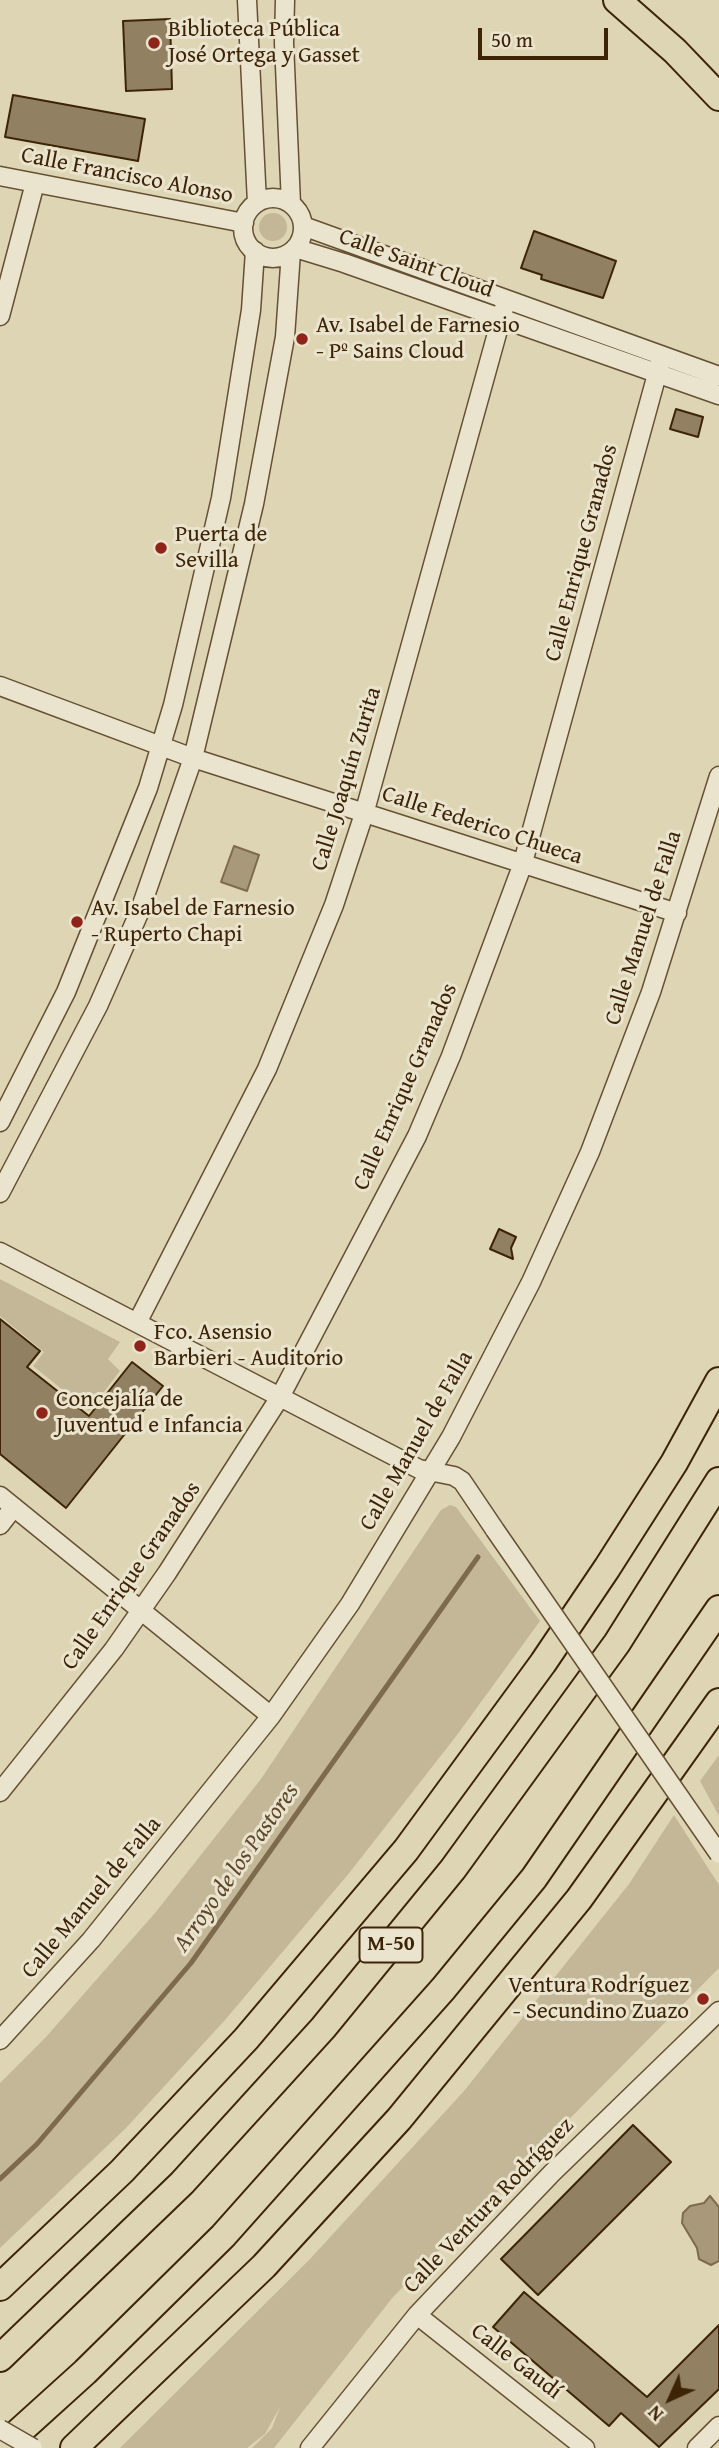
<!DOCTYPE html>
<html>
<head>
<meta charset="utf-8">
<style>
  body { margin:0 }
  #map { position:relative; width:719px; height:2448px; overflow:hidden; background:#ded5b5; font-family:"Gentium Book Plus",serif }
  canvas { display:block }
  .north { position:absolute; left:635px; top:2364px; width:70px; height:70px; -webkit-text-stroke:5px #eae4cf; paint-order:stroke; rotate:225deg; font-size:19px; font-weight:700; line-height:28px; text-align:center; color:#3e2407 }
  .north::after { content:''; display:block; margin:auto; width:24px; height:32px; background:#3e2407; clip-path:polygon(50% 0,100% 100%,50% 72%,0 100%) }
  .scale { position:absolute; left:478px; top:28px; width:130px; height:32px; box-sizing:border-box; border:4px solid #3e2407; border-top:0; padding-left:9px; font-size:21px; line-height:24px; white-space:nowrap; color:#3e2407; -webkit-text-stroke:5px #eae4cf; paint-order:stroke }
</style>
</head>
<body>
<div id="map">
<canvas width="719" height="2448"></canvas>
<div class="north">N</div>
<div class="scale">50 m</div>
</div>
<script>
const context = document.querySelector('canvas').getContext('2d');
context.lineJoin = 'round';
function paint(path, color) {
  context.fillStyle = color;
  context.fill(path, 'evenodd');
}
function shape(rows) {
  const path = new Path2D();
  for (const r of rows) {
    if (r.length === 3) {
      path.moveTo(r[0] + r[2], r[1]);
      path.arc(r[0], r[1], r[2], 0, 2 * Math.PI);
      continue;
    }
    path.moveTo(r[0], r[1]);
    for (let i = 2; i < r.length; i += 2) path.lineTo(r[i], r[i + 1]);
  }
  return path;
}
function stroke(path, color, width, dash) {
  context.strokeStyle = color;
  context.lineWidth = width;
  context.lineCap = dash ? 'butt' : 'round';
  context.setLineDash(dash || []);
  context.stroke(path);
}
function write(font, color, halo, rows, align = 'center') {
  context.font = font + ' "Gentium Book Plus",serif';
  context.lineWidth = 6;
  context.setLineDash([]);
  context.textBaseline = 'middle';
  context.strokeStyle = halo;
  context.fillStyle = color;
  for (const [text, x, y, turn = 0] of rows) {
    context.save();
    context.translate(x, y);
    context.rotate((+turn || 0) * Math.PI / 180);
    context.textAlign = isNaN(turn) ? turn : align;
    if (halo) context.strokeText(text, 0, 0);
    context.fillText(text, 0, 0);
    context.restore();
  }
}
paint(shape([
  [273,227,14],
  [0,1279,120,1342,108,1359,120,1371,89,1411,33,1366,44,1352,0,1316],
  [450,1505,456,1507,540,1621,457,1735,350,1872,225,2020,126,2128,0,2248,0,2083,46,2037,155,1913,261,1779,441,1510],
  [719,1755,719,1816,700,1781],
  [674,1815,719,1885,719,1968,393,2297,274,2448,252,2448,272,2428,280,2407,265,2434,247,2448,120,2448,310,2259,464,2091,629,1884]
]), '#c3b797');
const water = shape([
  [234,846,259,855,247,891,221,882,234,846],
  [710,2196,719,2207,719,2261,711,2265,699,2259,697,2248,682,2223,683,2213,690,2206,704,2203,710,2196]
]);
paint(water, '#a8997a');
stroke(water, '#7e6a4c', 2);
stroke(shape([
  [0,2179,37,2144,191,1963,478,1557]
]), '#7e6a4c', 5);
const building = shape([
  [170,19,172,89,126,91,123,21,170,19],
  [13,95,145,119,138,161,5,137,13,95],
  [534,231,616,261,603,298,541,279,542,275,521,268,534,231],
  [676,409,703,417,698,437,670,429,676,409],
  [499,1229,516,1237,511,1248,513,1259,490,1249,499,1229],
  [0,1319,40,1351,27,1367,89,1416,132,1362,163,1386,66,1508,0,1454,0,1319],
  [633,2125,671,2162,538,2295,501,2259,633,2125],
  [524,2292,647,2397,719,2325,719,2389,659,2447,621,2413,609,2426,493,2327,524,2292]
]);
paint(building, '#918061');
stroke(building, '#3e2407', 2);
const minor = shape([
  [247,0,257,203],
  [285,0,284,43,291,204],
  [0,176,244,223],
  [273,228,30],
  [303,226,719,376],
  [295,248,344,263,719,395],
  [0,316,35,183],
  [0,686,193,758,677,913],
  [0,1122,66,992,148,788,173,705,221,498,251,310,255,251],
  [0,1193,98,1006,139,913,193,758,254,504,285,337,291,252],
  [0,1252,419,1469,454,1476,462,1481,495,1530],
  [137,1323,267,1069,334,905,364,814,506,301],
  [0,1496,271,1716],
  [0,1525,14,1507],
  [0,1792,114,1649,167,1573,280,1397,417,1136,451,1056,522,866,662,356],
  [0,2040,91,1940,271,1716,350,1604,451,1437,531,1282,590,1152,651,992,719,776],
  [417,2315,585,2448],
  [310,2448,417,2315,488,2240,552,2173,719,2011],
  [697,2448,719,2426]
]);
const highway = shape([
  [617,0,675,51,719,97],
  [0,2287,122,2171,246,2039,406,1850,543,1663,607,1568,674,1463,719,1381],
  [0,2358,182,2183,323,2028,453,1869,617,1643,719,1481],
  [1,2448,85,2372,223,2236,443,1989,534,1878,719,1609],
  [74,2448,264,2266,399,2119,579,1899,719,1702]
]);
stroke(minor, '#665032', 21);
stroke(highway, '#3e2407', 30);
stroke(minor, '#eae4cf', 18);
stroke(highway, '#ded5b5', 26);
const minorBridge = shape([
  [495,1530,719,1854],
  [0,2429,33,2448]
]);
stroke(minorBridge, '#665032', 21, []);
stroke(minorBridge, '#eae4cf', 18);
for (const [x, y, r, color] of [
  [154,43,7,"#8f2418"],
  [302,339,7,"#8f2418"],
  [161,548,7,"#8f2418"],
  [77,922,7,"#8f2418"],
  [140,1346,7,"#8f2418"],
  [42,1413,7,"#8f2418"],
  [703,1999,7,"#8f2418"]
]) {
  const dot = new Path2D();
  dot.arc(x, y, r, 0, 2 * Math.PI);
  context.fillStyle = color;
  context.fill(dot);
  stroke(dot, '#eae4cf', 2.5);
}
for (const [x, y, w] of [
  [391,1945,63]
]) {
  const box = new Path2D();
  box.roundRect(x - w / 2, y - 17.5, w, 35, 5);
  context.fillStyle = '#eae4cf';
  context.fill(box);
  stroke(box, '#3e2407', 2);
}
write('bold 21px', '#3e2407', null, [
  ["M-50",391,1945]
]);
write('23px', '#3e2407', '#eae4cf', [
  ["Biblioteca Pública",168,30],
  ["José Ortega y Gasset",168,56],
  ["Av. Isabel de Farnesio",316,326],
  ["- Pº Sains Cloud",316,352],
  ["Puerta de",175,535],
  ["Sevilla",175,561],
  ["Av. Isabel de Farnesio",91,909],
  ["- Ruperto Chapi",91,935],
  ["Fco. Asensio",154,1333],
  ["Barbieri - Auditorio",154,1359],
  ["Concejalía de",56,1400],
  ["Juventud e Infancia",56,1426],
  ["Ventura Rodríguez",689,1986,"right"],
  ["- Secundino Zuazo",689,2012,"right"]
], 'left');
write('23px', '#3e2407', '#eae4cf', [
  ["Calle Francisco Alonso",127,176,11],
  ["Calle Saint Cloud",416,264,20],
  ["Calle Enrique Granados",582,553,-75],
  ["Calle Joaquín Zurita",347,779,-73],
  ["Calle Federico Chueca",482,826,18],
  ["Calle Manuel de Falla",644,928,-72],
  ["Calle Enrique Granados",406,1087,-66],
  ["Calle Manuel de Falla",417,1441,-60],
  ["Calle Enrique Granados",132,1576,-55],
  ["Calle Manuel de Falla",92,1898,-50],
  ["Calle Ventura Rodríguez",489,2206,-46],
  ["Calle Gaudí",516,2362,38]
]);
write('italic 24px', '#5e472a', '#eae4cf', [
  ["Arroyo de los Pastores",237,1868,-55]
]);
</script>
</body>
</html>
